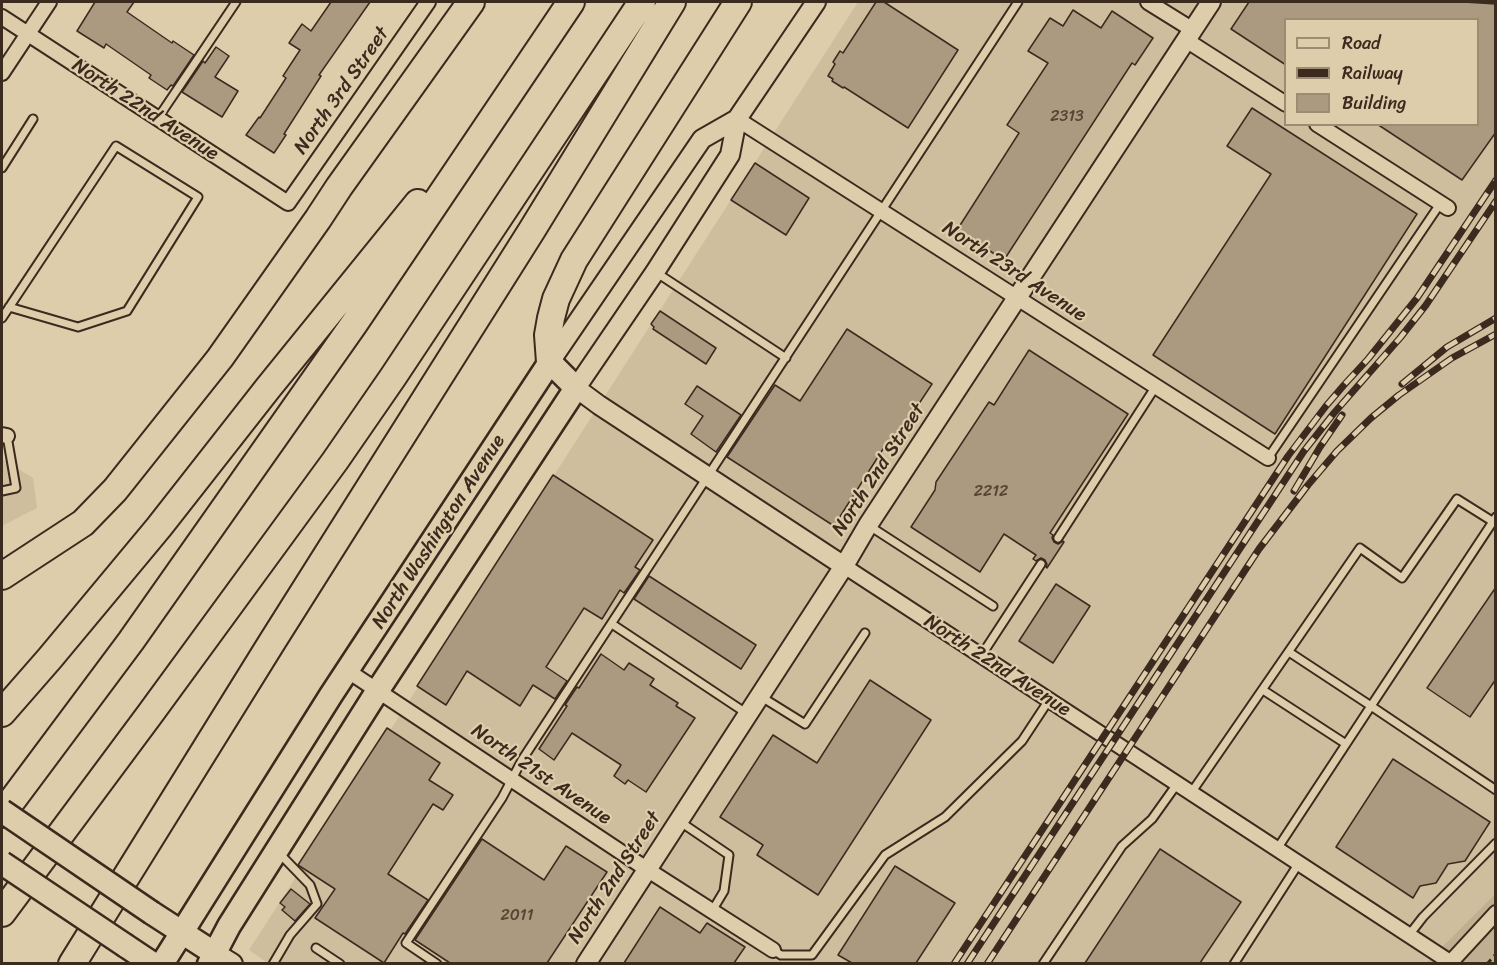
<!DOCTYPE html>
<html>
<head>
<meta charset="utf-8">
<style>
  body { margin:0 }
  #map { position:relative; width:1497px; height:965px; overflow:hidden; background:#decdaa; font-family:Sriracha,sans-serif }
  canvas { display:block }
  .frame { position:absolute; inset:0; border:3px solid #3b2a1e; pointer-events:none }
  .legend { position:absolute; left:1284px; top:18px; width:195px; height:108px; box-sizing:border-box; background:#decdaa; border:2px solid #9d8c72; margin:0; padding:8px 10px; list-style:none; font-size:18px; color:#3b2a1e }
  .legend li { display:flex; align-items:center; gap:12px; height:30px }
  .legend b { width:30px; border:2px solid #9d8c72 }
</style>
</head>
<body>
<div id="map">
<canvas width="1497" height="965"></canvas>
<div class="frame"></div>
<ul class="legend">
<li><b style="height:8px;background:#decdaa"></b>Road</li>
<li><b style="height:8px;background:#3b2a1e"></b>Railway</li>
<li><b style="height:16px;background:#ab9a7f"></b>Building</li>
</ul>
</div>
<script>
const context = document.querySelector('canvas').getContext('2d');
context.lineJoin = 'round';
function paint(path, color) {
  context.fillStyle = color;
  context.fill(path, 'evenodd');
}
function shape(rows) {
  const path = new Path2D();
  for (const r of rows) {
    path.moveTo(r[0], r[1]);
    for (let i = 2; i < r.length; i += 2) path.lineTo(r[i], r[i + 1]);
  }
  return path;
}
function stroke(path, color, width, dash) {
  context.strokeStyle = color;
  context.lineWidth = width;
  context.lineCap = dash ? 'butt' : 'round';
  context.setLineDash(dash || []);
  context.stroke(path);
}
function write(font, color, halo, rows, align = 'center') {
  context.font = font + ' Sriracha,sans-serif';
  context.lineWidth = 4.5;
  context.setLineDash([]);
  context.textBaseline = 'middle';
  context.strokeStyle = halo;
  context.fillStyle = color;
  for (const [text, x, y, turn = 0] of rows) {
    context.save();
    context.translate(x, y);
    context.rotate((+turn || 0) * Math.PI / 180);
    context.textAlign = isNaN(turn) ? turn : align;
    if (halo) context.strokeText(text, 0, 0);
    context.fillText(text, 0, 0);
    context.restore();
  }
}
paint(shape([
  [858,2,1495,2,1495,894,1426,963,269,964,249,950],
  [1286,20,1478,20,1478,124,1286,124],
  [2,459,33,478,37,508,2,526]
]), '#cfbe9d');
paint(shape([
  [1495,894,1495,963,1426,963]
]), '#c0af91');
const building = shape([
  [95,2,134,2,127,12,172,43,173,41,194,55,173,86,171,85,167,90,149,78,151,75,106,44,104,48,77,31,95,2],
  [331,2,370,2,319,75,321,76,284,134,286,135,274,153,246,135,259,117,260,118,286,78,283,76,300,50,289,43,302,24,311,31,331,2],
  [876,2,884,2,958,50,908,128,844,87,843,88,832,81,833,79,828,76,835,64,833,62,840,51,843,53,876,2],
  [1249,2,1464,2,1496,4,1496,132,1462,180,1377,124,1478,124,1478,20,1286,20,1286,65,1231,29,1249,2],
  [1073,10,1101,28,1112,11,1153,38,1135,65,1132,63,1004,260,957,230,1019,133,1007,125,1048,63,1028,51,1050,18,1063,26,1073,10],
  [216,47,229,56,215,77,238,91,222,117,182,92,203,61,205,63,216,47],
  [1252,108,1417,214,1275,434,1153,355,1271,174,1227,146,1252,108],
  [755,163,809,198,786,235,731,200,755,163],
  [660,311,716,348,706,364,653,329,654,327,651,324,660,311],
  [847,329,932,384,887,452,883,449,834,526,727,457,775,385,800,401,847,329],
  [1029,350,1128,414,1050,533,1053,535,1052,538,1054,542,1058,544,1063,541,1064,542,1047,568,1046,567,1047,564,1045,560,1041,558,1036,561,1033,559,1036,555,1004,534,980,572,911,527,935,490,936,482,989,402,994,405,1029,350],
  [697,386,741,415,716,452,691,434,703,416,685,404,697,386],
  [553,475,653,540,635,567,640,570,624,593,620,590,602,619,584,608,546,667,567,681,555,699,533,685,520,706,467,671,446,705,417,686,553,475],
  [649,576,756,645,741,669,634,599,649,576],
  [1056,584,1090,606,1053,663,1019,641,1056,584],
  [1496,587,1496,679,1470,717,1427,688,1496,587],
  [601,654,624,670,629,663,654,679,650,685,678,703,676,706,695,718,646,792,628,780,625,784,614,776,621,765,572,733,554,760,539,749,567,706,565,705,577,687,579,688,601,654],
  [870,680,931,720,818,895,757,855,763,845,720,817,773,735,817,763,870,680],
  [387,728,440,763,429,780,453,795,443,810,433,804,388,874,428,900,405,934,403,933,384,963,315,918,335,889,298,865,387,728],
  [1393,759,1490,822,1465,861,1448,864,1436,883,1420,886,1413,898,1336,847,1393,759],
  [482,839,544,880,566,846,607,872,547,963,450,963,415,940,482,839],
  [1160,849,1241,902,1200,963,1085,963,1160,849],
  [895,866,955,903,916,963,852,963,838,955,895,866],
  [291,889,310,904,295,921,282,910,285,907,280,903,291,889],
  [660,907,700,933,707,923,745,947,734,963,624,963,660,907]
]);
paint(building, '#ab9a7f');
stroke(building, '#3b2a1e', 1.5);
const service = shape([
  [158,118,236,2],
  [2,168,33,119],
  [657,273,786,358],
  [2,318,116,146,198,197,127,311,78,327,9,307],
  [1268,458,1440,204],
  [2,491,16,488,7,436],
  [1496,517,1371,706,1496,790],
  [868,525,993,606],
  [1058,538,1156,386],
  [612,624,746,713],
  [981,656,1041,564],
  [1263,690,1346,744],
  [760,696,805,724,865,633],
  [1191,793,1360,548,1402,578,1457,499,1492,521],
  [679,821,729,855,724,891,712,911],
  [1277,849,1371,706,1289,652],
  [1409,935,1423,917,1496,843],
  [316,948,340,964],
  [773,950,781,955,812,955,885,855,945,817,1022,741,1049,700],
  [273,964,290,935,317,904,310,885,279,853],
  [437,964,406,943,502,798,522,760,1018,2],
  [1043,964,1122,846,1152,819,1177,784],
  [1234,964,1299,863]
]);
const minor = shape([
  [1148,2,1193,30],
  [2,17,288,203,428,2],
  [1186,40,1286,104],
  [2,73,49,2],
  [737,119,1268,458],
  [1317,124,1448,208],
  [2,435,7,436],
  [844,566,1450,962],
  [348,671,648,870,773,950],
  [1449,964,1496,913]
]);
const tertiary = shape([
  [816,2,737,119,730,155,655,272,576,388,599,405,844,566],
  [550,362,702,139,737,119],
  [586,964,844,566,868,525,1211,2]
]);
const secondary = shape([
  [214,953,232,964]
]);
const primary = shape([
  [152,913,214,953],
  [126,946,153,964],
  [162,964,331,695,550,362,576,388,378,690,229,926,209,964]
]);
const motorway = shape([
  [550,362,548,335,551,318,556,299,574,260,738,2],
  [2,576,83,523,115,490,220,358,318,219,339,187,471,2],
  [2,713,50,658,159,527,268,388,418,203],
  [2,814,131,641,354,324,571,2],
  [2,913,150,714,335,461,393,377,642,2],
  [72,964,272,642,532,230,672,2]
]);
stroke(service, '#3b2a1e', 11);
stroke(minor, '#3b2a1e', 18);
stroke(tertiary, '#3b2a1e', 22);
stroke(secondary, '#3b2a1e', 24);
stroke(primary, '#3b2a1e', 27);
stroke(motorway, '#3b2a1e', 30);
stroke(shape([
  [1487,964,1496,954]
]), '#3b2a1e', 3, [6, 4.5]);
stroke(service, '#decdaa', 7);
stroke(minor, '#decdaa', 14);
stroke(tertiary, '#decdaa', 18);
stroke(secondary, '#decdaa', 20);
stroke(primary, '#decdaa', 22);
stroke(motorway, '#decdaa', 26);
const rail = shape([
  [1402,384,1447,347,1496,318],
  [1294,491,1320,447,1342,415],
  [954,964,1288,456,1326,406,1344,385,1368,359,1417,298,1496,180],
  [967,964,1304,451,1334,413,1400,338,1426,305,1496,201],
  [987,964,1259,549,1308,485,1337,451,1371,418,1399,395,1452,358,1496,334]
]);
stroke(rail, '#3b2a1e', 7);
stroke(rail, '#decdaa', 4.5, [14]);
const primaryBridge = shape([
  [2,811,152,913],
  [2,863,126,946]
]);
stroke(primaryBridge, '#3b2a1e', 27, []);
stroke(primaryBridge, '#decdaa', 22);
write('16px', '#574636', null, [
  ["2313",1067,117],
  ["2212",991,492],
  ["2011",517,916]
]);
write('20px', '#3b2a1e', '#decdaa', [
  ["North 3rd Street",342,91,-55],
  ["North 22nd Avenue",145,110,33],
  ["North 23rd Avenue",1014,272,33],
  ["North 2nd Street",879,470,-57],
  ["North Washington Avenue",439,532,-57],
  ["North 22nd Avenue",997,666,33],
  ["North 21st Avenue",541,775,34],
  ["North 2nd Street",615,878,-57]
]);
</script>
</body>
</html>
